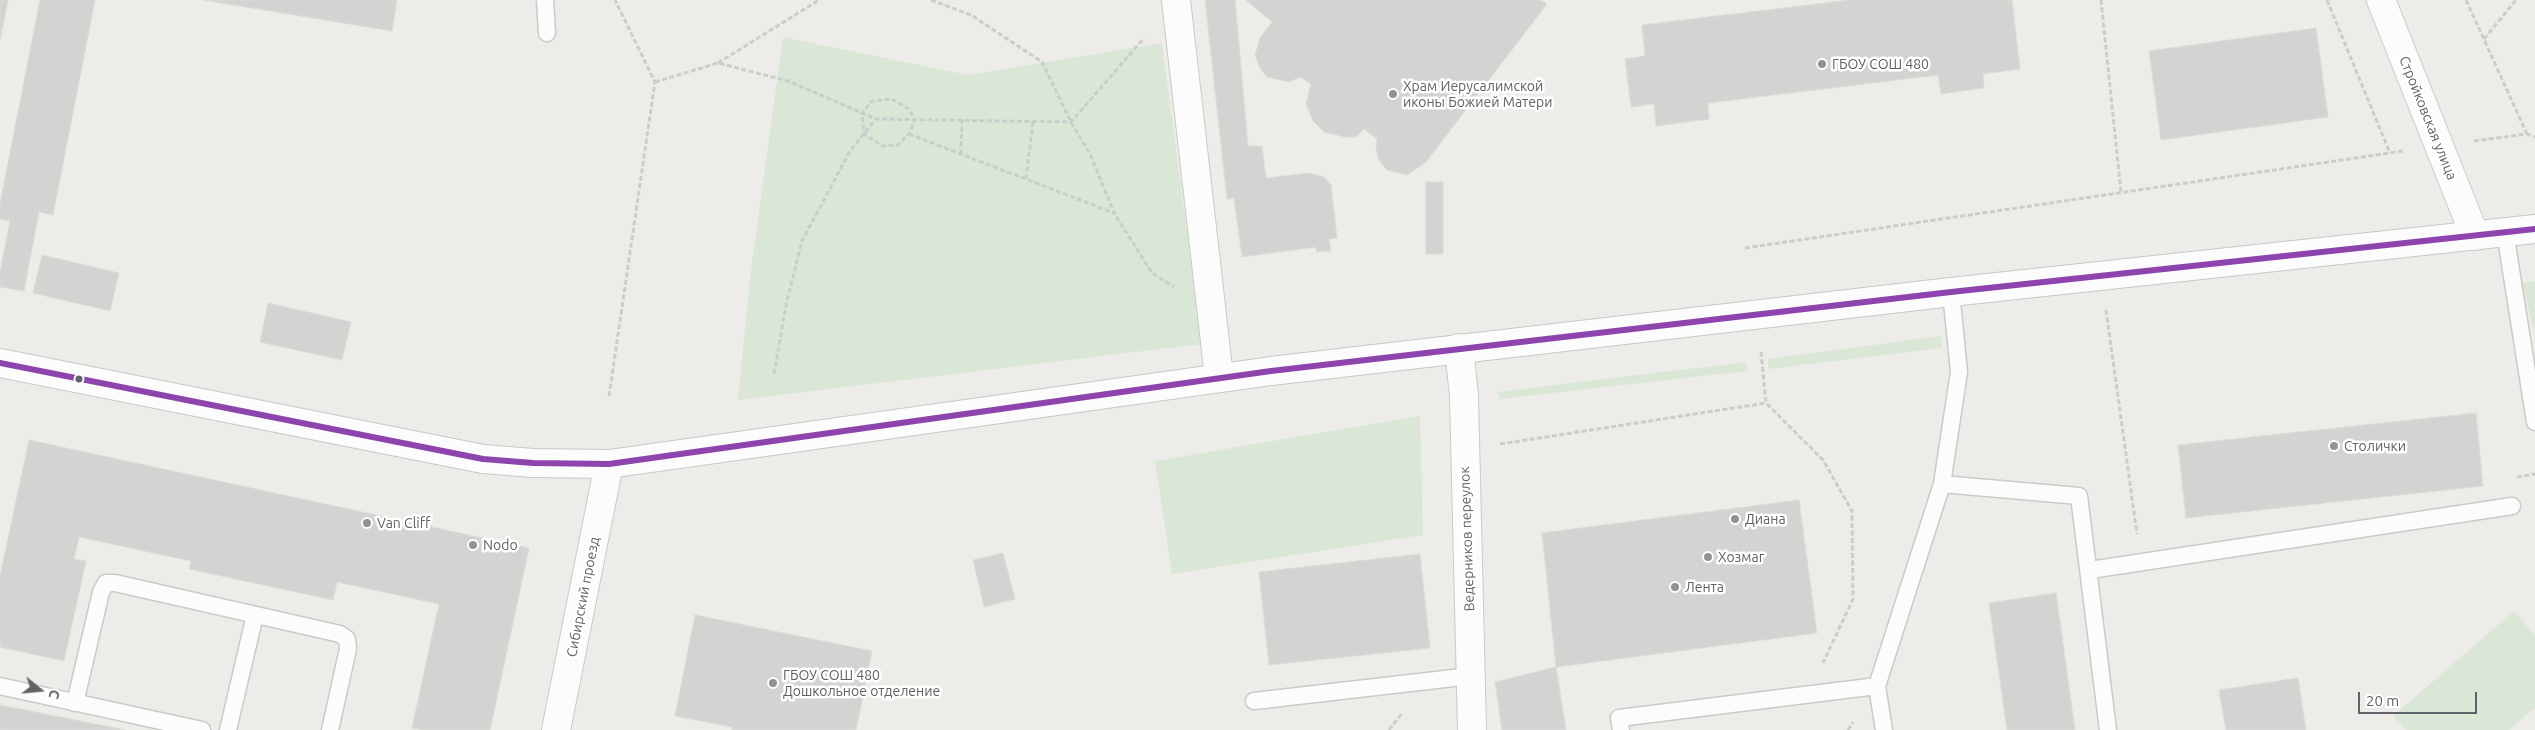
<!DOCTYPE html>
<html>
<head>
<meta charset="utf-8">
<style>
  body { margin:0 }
  #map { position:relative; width:2535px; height:730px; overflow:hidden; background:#eeece9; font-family:Ubuntu,sans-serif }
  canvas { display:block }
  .north { position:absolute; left:15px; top:665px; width:50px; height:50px; -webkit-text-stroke:4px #fff; paint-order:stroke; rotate:107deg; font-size:14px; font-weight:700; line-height:20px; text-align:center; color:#5f6266 }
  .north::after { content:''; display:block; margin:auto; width:18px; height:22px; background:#5f6266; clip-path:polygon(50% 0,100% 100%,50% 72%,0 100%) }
  .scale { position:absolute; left:2358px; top:692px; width:119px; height:22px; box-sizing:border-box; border:2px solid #5f6266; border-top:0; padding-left:6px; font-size:15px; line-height:18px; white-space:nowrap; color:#5f6266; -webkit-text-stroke:4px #fff; paint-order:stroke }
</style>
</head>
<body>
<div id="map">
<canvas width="2535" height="730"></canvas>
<div class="north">С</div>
<div class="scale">20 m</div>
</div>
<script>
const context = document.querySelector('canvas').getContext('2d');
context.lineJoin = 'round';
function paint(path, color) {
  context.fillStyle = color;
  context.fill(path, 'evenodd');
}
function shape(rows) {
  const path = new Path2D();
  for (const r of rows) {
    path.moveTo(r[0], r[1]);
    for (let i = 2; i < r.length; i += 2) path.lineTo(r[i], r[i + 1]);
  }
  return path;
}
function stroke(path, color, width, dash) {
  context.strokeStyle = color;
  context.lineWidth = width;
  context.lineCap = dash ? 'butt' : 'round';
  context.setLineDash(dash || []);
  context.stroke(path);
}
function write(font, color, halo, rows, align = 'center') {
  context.font = font + ' Ubuntu,sans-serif';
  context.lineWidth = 5;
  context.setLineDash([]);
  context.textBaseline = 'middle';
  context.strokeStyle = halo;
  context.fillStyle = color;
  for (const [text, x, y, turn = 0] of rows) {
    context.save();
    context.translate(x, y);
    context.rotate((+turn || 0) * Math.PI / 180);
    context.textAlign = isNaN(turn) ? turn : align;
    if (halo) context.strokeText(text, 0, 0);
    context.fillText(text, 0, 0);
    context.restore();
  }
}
paint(shape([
  [783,37,968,75,1162,43,1202,344,738,400,750,277],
  [2535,281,2535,335,2522,283],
  [1941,336,1942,348,1768,369,1768,359],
  [1746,362,1747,371,1500,399,1497,392],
  [1420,416,1423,535,1172,574,1155,461],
  [2514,611,2535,635,2535,708,2509,730,2406,730,2393,716]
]), '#dae7d6');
const building = shape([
  [0,0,8,0,0,40,0,0],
  [40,0,95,0,53,215,39,212,24,291,0,287,0,272,10,221,0,219,0,204,40,0],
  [203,0,397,0,392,31,203,0],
  [1205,0,1235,0,1248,146,1262,146,1266,178,1310,173,1324,177,1331,185,1337,238,1329,239,1331,251,1317,252,1315,247,1242,257,1234,198,1227,199,1205,0],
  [1246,0,1541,0,1547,4,1426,162,1407,175,1387,170,1379,160,1376,150,1377,139,1364,129,1356,137,1345,137,1324,132,1313,121,1306,104,1311,84,1300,77,1289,82,1267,77,1260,68,1255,55,1260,38,1272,22,1246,0],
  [1850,0,2012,0,2020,69,1983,74,1984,88,1941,94,1938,75,1708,103,1709,119,1656,126,1654,104,1631,107,1625,59,1645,56,1642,25,1850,0],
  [2316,28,2328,117,2161,140,2149,51,2316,28],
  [1426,182,1443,182,1443,254,1426,254,1426,182],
  [42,255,119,273,110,311,33,293,42,255],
  [268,303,351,322,342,360,260,342,268,303],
  [2476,413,2483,486,2186,518,2178,445,2476,413],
  [29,440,529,548,490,730,424,730,412,728,439,604,337,582,333,600,189,569,191,561,79,537,74,559,86,561,64,661,0,647,0,576,29,440],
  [1799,500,1817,633,1556,667,1542,533,1799,500],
  [1003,553,1015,599,984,607,973,560,1003,553],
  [1420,554,1430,648,1269,665,1259,572,1420,554],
  [2056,593,2075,730,2007,730,1989,603,2056,593],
  [695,615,872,651,856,730,732,730,732,727,675,716,695,615],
  [1556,667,1566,730,1502,730,1495,682,1556,667],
  [2298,678,2306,730,2226,730,2219,690,2298,678],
  [0,705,125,730,0,730,0,705]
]);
paint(building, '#d5d3d2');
stroke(building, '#dddbd8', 1);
const lane = shape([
  [545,0,547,33],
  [2505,232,2535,422],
  [1942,484,2079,496,2108,730],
  [2090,570,2512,506],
  [0,686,202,730],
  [1254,701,1471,676],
  [75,703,101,592,106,583,115,583,340,634,347,639,348,649,330,730],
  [228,730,255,615],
  [1621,730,1619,718,1877,686],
  [1884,730,1877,686,1942,484,1959,372,1951,292]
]);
const street = shape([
  [1176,0,1219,377],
  [2381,0,2475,236],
  [1459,348,1464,396,1472,730],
  [556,730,609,464]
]);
const secondary = shape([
  [0,363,483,459,533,463,609,464,1271,371,1951,292,2535,229]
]);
stroke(lane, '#cacac9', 19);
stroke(street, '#cacac9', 30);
stroke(secondary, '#c8c8c8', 30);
stroke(shape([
  [931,0,971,15,1042,62,1071,122,1091,156,1114,213,1152,273,1174,287],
  [2101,0,2121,192],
  [2327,0,2390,153],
  [2466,0,2527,134],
  [2484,39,2516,0],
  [718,63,819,0],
  [655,82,718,63,788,81,876,119,1071,122,1144,38],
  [892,99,909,109,915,120,909,134,898,145,882,146,864,134,862,113,872,101,892,99],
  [909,134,1114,213],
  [2474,141,2527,134,2535,137],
  [961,154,962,120],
  [1026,179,1033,121],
  [1745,248,2403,151],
  [2106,310,2137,534],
  [1761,352,1766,403,1823,460,1852,511,1853,599,1823,663],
  [774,374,786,305,802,241,850,151,876,119],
  [609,396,655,82,615,0],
  [1500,444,1766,403],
  [2517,477,2535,474],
  [1389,730,1402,713],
  [1848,730,1853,722]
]), '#cacecb', 3, [5, 2.5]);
stroke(lane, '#fcfcfc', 16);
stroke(street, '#fcfcfc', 28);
stroke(secondary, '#fcfcfc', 28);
stroke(shape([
  [0,363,483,459,533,463,609,464,1271,371,1951,292,2535,229]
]), '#8e44ad', 6);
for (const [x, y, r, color] of [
  [1822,64,5,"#919294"],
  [1393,94,5,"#919294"],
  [79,379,4.5,"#5f6266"],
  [2334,446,5,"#919294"],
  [1735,519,5,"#919294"],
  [367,523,5,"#919294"],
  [473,545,5,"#919294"],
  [1708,557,5,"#919294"],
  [1675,587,5,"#919294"],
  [773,683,5,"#919294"]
]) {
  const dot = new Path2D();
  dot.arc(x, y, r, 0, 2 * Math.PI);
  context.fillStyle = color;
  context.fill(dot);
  stroke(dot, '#fff', 2);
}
write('14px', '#5f6266', '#fff', [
  ["ГБОУ СОШ 480",1832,64],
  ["Храм Иерусалимской",1403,86],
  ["иконы Божией Матери",1403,102],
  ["Столички",2344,446],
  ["Диана",1745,519],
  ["Van Cliff",377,523],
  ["Nodo",483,545],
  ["Хозмаг",1718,557],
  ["Лента",1685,587],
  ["ГБОУ СОШ 480",783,675],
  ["Дошкольное отделение",783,691]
], 'left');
write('14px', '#5f6266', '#fff', [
  ["Стройковская улица",2428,118,68],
  ["Ведерников переулок",1467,539,-92],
  ["Сибирский проезд",583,597,-79]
]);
</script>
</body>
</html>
